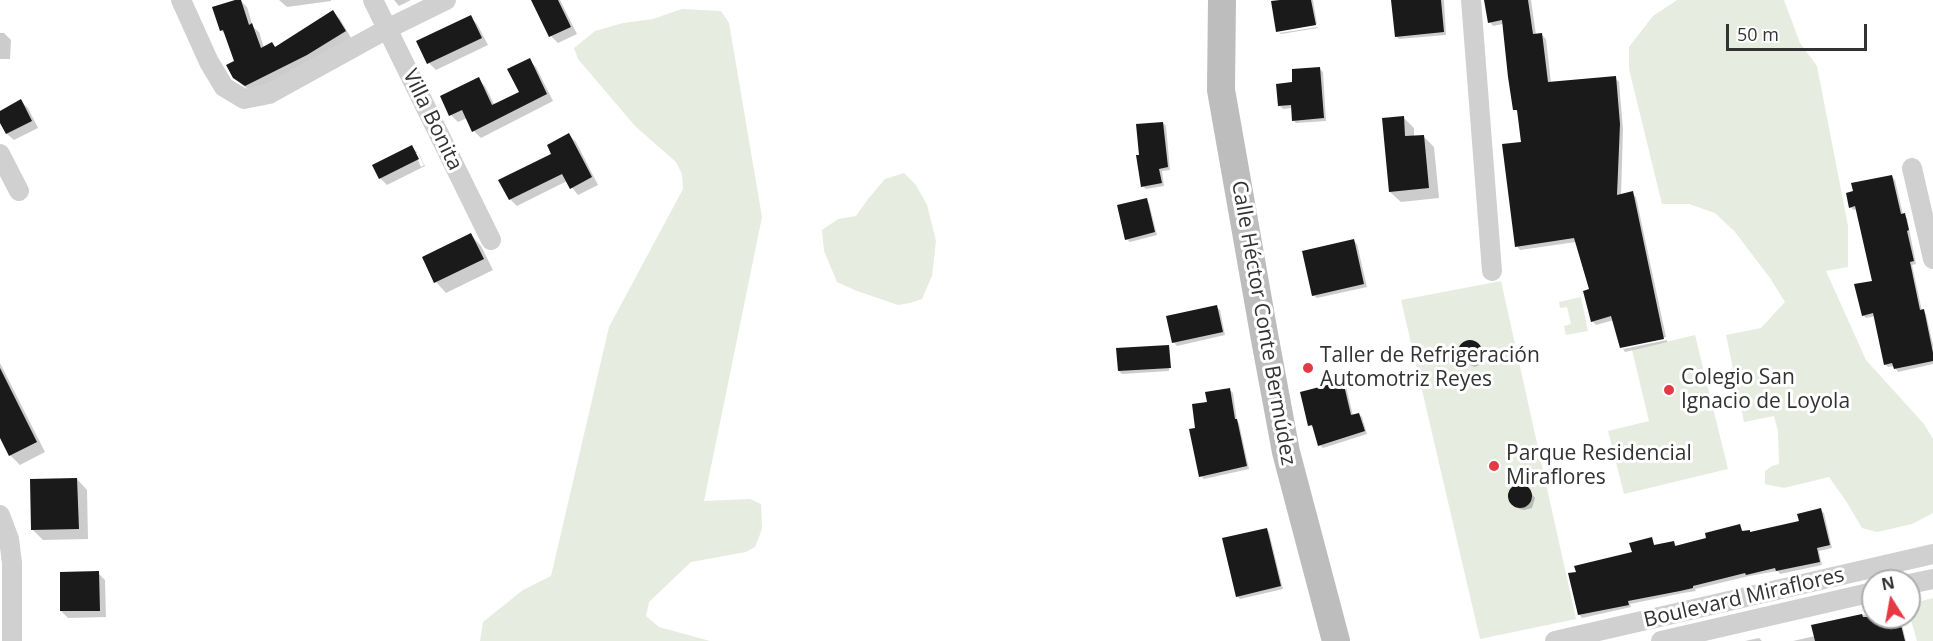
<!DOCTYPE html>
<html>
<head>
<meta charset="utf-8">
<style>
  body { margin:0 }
  #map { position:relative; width:1933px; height:641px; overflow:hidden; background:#fff; font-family:"Open Sans",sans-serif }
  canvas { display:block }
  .north { position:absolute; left:1861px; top:569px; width:60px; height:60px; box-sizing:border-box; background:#fff; border:2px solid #adadad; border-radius:50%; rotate:349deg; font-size:16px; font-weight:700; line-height:24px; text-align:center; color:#333 }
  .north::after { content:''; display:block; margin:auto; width:21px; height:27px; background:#e63946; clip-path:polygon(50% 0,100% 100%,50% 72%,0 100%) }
  .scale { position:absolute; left:1726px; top:24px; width:141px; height:27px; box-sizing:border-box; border:3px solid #333; border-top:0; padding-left:8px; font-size:18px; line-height:21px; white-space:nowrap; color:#333; -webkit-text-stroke:4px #fff; paint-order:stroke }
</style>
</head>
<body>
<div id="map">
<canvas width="1933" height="641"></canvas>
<div class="north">N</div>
<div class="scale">50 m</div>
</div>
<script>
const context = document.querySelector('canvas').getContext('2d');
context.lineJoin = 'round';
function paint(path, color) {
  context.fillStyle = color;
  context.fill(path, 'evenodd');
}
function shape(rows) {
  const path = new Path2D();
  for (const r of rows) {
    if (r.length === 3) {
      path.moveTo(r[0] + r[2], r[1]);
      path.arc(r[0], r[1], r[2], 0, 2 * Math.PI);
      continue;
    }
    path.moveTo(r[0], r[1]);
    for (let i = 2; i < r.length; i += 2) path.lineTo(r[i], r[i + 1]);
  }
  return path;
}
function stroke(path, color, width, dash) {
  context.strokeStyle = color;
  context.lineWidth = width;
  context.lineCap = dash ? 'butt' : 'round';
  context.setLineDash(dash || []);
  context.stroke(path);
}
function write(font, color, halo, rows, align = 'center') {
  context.font = font + ' "Open Sans",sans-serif';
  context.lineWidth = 6;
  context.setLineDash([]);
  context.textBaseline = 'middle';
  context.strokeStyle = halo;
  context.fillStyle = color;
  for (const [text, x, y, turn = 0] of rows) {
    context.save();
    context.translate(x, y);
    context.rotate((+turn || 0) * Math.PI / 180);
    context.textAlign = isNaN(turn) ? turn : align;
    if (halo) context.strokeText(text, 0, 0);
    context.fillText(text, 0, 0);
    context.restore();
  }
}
paint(shape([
  [1677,0,1784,0,1800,43,1817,66,1848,226,1848,267,1826,271,1866,360,1924,424,1933,439,1933,513,1912,524,1877,532,1862,528,1846,501,1829,477,1784,488,1765,484,1765,471,1772,466,1779,464,1778,431,1774,416,1744,422,1726,335,1761,328,1785,302,1770,278,1751,253,1735,232,1715,213,1689,204,1662,204,1629,69,1629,47,1653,16],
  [682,9,721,11,729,23,762,217,704,501,750,499,761,504,762,528,759,537,755,547,746,552,691,562,649,602,646,616,659,627,710,641,480,641,483,622,523,590,551,576,609,327,683,189,682,174,676,162,635,126,578,59,574,48,595,31,623,23,653,19],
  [904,173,916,185,927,205,936,241,932,276,922,299,910,303,898,305,857,291,837,282,824,251,822,230,838,219,856,216,868,199,885,179],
  [1501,281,1576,619,1480,639,1401,300],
  [1581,297,1588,331,1566,335,1564,326,1571,324,1567,307,1560,308,1559,302],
  [1695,335,1728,469,1624,494,1608,431,1649,421,1632,350],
  [1933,598,1933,641,1917,641,1909,613,1909,604]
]), '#e6ecdf');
paint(shape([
  [240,0,247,7,253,27,259,32,264,48,272,44,276,48,333,12,340,19,351,38,253,92,242,85,234,77,236,61,227,36,221,30],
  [279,0,331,0,331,1,287,7],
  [394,0,411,0,399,6],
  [533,0,560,0,577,34,558,43,551,36],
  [1290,0,1313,0,1317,24,1278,30],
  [1404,0,1444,0,1446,35,1399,39,1396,36],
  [1486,0,1531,0,1536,35,1542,35,1546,39,1551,83,1615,78,1619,82,1623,129,1621,196,1632,193,1636,197,1666,337,1621,346,1621,348,1614,320,1596,325,1592,321,1591,290,1576,242,1520,250,1517,246,1522,144,1519,113,1515,109,1503,24,1493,26,1490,22],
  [470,17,477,24,488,45,436,70,429,63,418,42],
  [1318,27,1318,28,1281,34,1279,33],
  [0,33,4,33,11,40,10,59,0,59],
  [529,60,536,67,553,101,481,138,474,131,467,118,458,122,451,115,478,79,485,86,495,106,521,93],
  [1320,69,1323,72,1326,121,1296,123,1293,120,1292,108,1283,109,1279,105,1294,84],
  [21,101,28,108,38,128,14,140,7,134,0,120,0,112],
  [1403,117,1414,128,1414,137,1423,136,1434,147,1439,198,1401,202,1390,192],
  [1163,123,1166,126,1170,170,1162,171,1164,186,1146,189,1143,186,1140,156],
  [569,135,576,142,598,185,578,195,567,181,517,206,510,199,553,154],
  [412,147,419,154,425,166,387,185,380,178],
  [415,153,418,153,424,165,421,167],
  [1892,176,1895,180,1903,215,1907,218,1916,264,1912,265,1922,311,1926,314,1933,345,1933,364,1898,372,1894,366,1888,367,1885,364,1875,316,1866,318,1863,315,1874,282,1858,209,1854,210,1850,207],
  [1146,200,1149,203,1157,235,1130,242,1126,239],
  [471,235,481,246,493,270,446,293,436,282,424,258],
  [1354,241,1357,244,1367,287,1317,298,1313,295],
  [1216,307,1220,310,1225,335,1177,346,1174,342],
  [1667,340,1667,342,1625,352,1623,349],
  [1470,342,1483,351,1484,358,1481,364,1475,367,1466,363,1460,353,1464,344],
  [1168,346,1169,371,1122,374,1119,371],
  [0,363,45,452,20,465,10,455,0,435],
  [1342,383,1346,386,1353,416,1359,414,1362,417,1367,434,1323,448,1320,445,1314,428,1310,425],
  [1230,390,1233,393,1237,421,1239,423,1249,469,1204,479,1201,476,1197,429,1209,403],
  [77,479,87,490,88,539,43,540,32,529],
  [1519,485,1526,486,1535,498,1532,508,1524,510,1519,509,1510,497,1513,488],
  [1821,510,1824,513,1832,548,1819,551,1822,565,1780,574,1778,571,1749,576,1695,589,1696,591,1683,593,1630,604,1631,607,1582,618,1579,614,1633,553,1651,539,1655,546,1674,542,1677,547,1708,539,1740,526,1744,533,1751,533,1801,522],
  [1266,529,1269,532,1283,589,1240,599,1237,596],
  [98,573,105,580,106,617,68,618,61,611],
  [1873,613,1873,617,1900,617,1906,641,1793,641,1815,636,1813,626],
  [1759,638,1762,641,1745,641]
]), '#0003');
paint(shape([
  [235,0,241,0,249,25,252,23,261,48,272,42,275,47,333,10,346,31,307,55,245,86,233,78,226,65,234,61,223,30,220,31,212,7],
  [531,0,558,0,571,27,549,37],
  [1280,0,1311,0,1316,25,1276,32,1271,1],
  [1391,0,1441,0,1444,32,1395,37],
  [1484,0,1528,0,1533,34,1542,33,1548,82,1616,76,1620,124,1617,195,1633,191,1664,339,1620,348,1611,316,1591,322,1583,291,1589,289,1574,238,1515,247,1502,144,1521,142,1517,110,1513,110,1508,77,1502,20,1488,23],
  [471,15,482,38,427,64,416,41],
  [530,58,547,94,472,132,462,110,449,116,440,96,479,77,492,105,519,92,507,69],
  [1320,67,1324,118,1292,121,1291,105,1278,106,1276,84,1292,82,1292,69],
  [21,99,32,121,6,134,0,123,0,111],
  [1404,116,1405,136,1424,135,1429,188,1389,192,1382,118],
  [1163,122,1168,167,1159,169,1162,183,1141,187,1136,155,1139,155,1136,124],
  [569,133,592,177,570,189,562,174,509,200,498,180,551,154,547,145],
  [412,145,419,159,379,179,372,165],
  [1892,175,1901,214,1905,213,1909,230,1907,231,1914,261,1910,262,1920,310,1924,309,1933,353,1933,361,1894,369,1892,363,1884,365,1873,313,1862,316,1854,284,1872,281,1855,206,1849,208,1846,193,1853,191,1851,183],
  [1147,198,1155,232,1125,240,1117,205],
  [471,233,484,259,434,283,422,257],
  [1354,239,1364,284,1312,296,1302,251],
  [1217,305,1223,332,1172,343,1166,316],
  [1470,352,12],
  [1169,345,1171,368,1118,371,1116,348],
  [0,368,37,442,9,456,0,438],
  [1343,381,1351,415,1359,413,1365,431,1318,446,1312,425,1308,426,1300,392],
  [1230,388,1235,419,1237,419,1247,466,1199,477,1189,429,1195,428,1192,404,1207,402,1205,392],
  [77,478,79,529,31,530,30,479],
  [1520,496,12],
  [1821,508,1830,545,1817,548,1820,562,1776,571,1775,568,1746,575,1745,573,1693,586,1693,588,1680,591,1628,601,1629,605,1578,615,1568,573,1576,572,1574,566,1632,552,1629,543,1652,537,1654,545,1674,541,1675,546,1706,538,1705,533,1740,524,1742,531,1750,530,1750,532,1799,521,1797,514],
  [1267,528,1281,586,1236,597,1222,538],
  [99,571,100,611,60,611,60,572],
  [1862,614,1863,617,1899,617,1905,641,1815,641,1811,625]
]), '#1a1a1a');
stroke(shape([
  [181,0,209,62,224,87,244,99,269,94,387,29,446,0],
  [373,0,491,240],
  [1471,0,1492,271],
  [0,154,19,191],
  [1912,168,1933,259],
  [0,515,9,539,12,563,12,641],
  [1909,584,1933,579],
  [1555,641,1933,554],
  [1661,641,1873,592]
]), '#d0d0d0', 20);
stroke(shape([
  [1222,0,1221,90,1264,334,1286,452,1336,641]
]), '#bdbdbd', 28);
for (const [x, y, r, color] of [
  [1308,368,6,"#e63946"],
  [1669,390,6,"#e63946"],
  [1494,466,6,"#e63946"]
]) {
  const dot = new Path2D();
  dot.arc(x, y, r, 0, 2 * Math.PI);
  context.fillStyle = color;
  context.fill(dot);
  stroke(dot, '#fff', 2);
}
write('21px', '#333', '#fff', [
  ["Villa Bonita",432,120,64],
  ["Calle Héctor Conte Bermúdez",1263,323,80],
  ["Boulevard Miraflores",1744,598,-13]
]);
write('21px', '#333', '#fff', [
  ["Taller de Refrigeración",1320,356],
  ["Automotriz Reyes",1320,380],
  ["Colegio San",1681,378],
  ["Ignacio de Loyola",1681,402],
  ["Parque Residencial",1506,454],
  ["Miraflores",1506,478]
], 'left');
</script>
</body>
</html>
